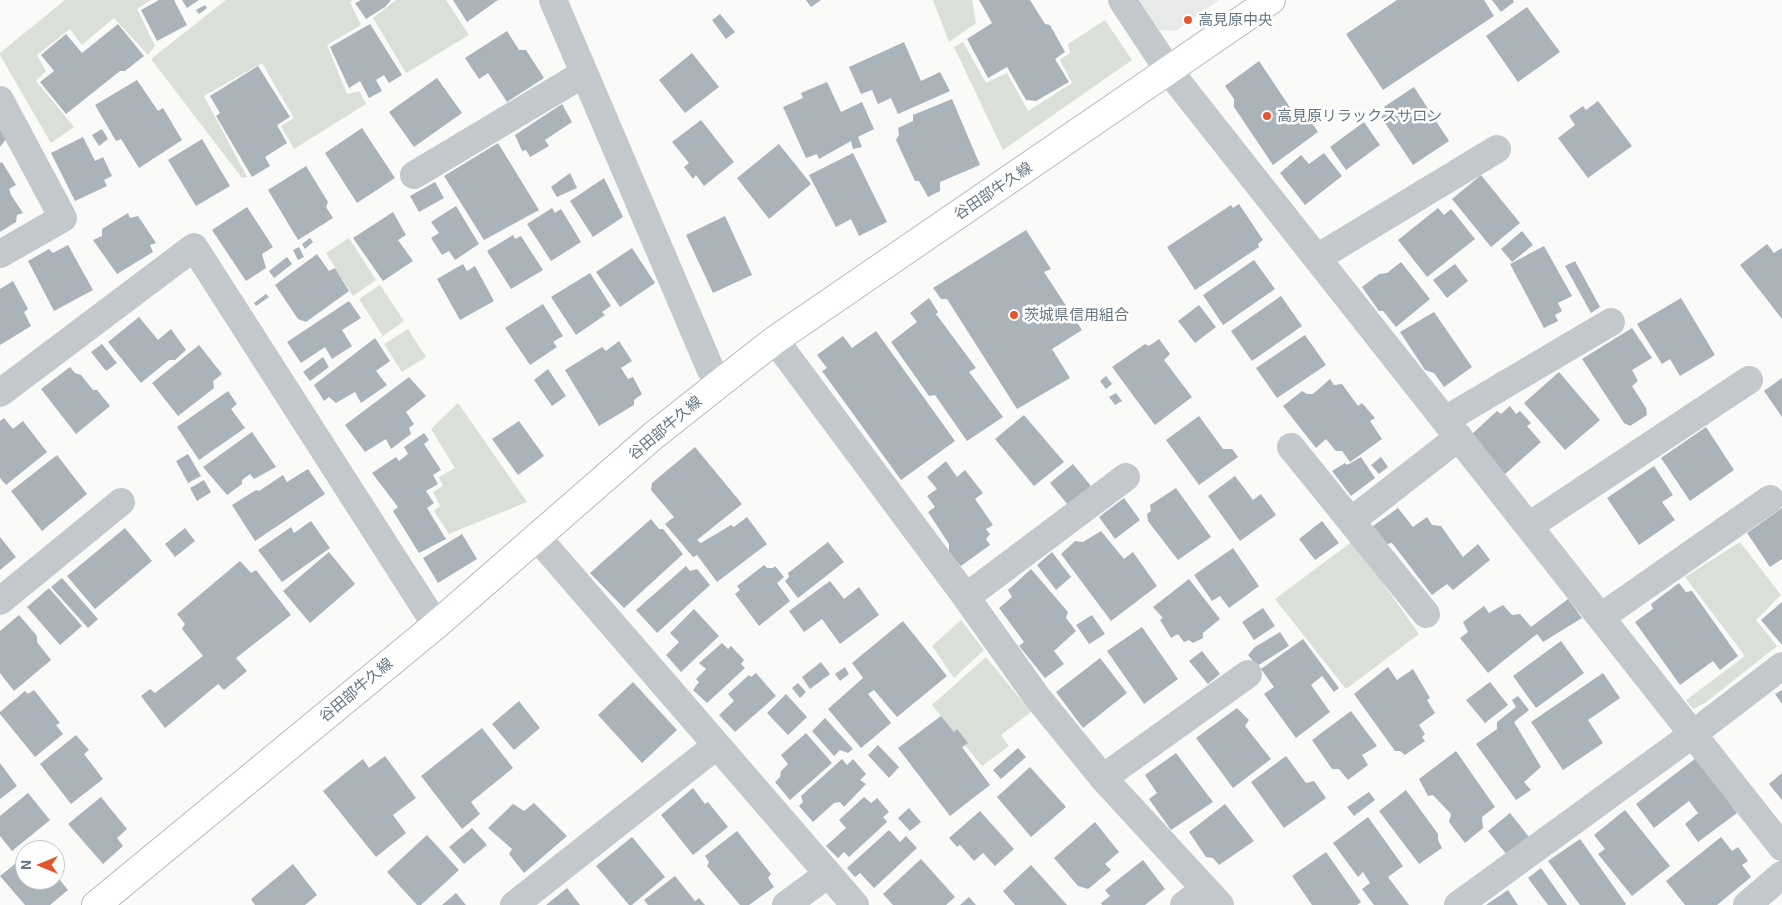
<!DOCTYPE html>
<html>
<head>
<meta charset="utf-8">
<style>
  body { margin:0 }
  #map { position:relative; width:1782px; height:905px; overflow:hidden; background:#fafaf8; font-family:"Exo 2",sans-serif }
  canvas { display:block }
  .north { position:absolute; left:15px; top:840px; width:50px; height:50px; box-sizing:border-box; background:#fff; border:1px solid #c1c8cd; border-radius:50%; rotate:270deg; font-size:14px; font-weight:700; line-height:20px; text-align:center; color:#657683 }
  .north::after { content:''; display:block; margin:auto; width:18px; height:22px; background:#e4572e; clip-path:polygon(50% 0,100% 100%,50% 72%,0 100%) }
</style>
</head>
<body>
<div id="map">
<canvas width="1782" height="905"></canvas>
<div class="north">N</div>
</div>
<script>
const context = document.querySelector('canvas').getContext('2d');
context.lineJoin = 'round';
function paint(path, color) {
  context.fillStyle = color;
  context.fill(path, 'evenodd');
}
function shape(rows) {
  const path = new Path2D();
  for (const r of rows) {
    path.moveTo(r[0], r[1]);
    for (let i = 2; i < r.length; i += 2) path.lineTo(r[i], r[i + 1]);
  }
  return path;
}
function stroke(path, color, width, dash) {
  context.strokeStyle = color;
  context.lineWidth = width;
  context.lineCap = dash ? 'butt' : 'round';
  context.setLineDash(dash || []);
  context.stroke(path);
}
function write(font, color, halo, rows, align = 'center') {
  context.font = font + ' "Exo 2","Noto Sans JP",sans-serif';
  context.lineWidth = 5;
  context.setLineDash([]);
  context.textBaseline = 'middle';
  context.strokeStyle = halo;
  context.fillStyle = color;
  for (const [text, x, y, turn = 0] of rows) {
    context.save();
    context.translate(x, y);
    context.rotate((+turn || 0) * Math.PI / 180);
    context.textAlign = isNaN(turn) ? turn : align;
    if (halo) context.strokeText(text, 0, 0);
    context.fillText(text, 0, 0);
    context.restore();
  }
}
paint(shape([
  [1139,0,1219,0,1176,31,1159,30]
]), '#e8e9e9');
paint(shape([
  [65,0,151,0,137,9,155,46,148,55,114,18,82,45,70,29,37,55,46,71,36,81,74,127,51,143,0,55,0,53],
  [226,0,353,0,350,2,361,25,327,45,347,94,359,91,366,104,294,149,281,126,294,118,262,63,204,96,247,177,242,178,151,59],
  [396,0,446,0,469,35,406,73,373,18],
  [933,0,972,0,976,23,949,42],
  [1105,20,1132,60,1003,150,954,47,963,42,986,83,1007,73,1028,111,1072,83,1060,60,1070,53,1068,44],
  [349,238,376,280,353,296,326,253],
  [380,285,404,321,383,336,359,299],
  [408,329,426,357,402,372,384,344],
  [458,403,527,502,449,534,434,511,440,506,433,492,443,486,439,477,455,468,431,429],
  [1353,541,1419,634,1346,689,1275,599],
  [1740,542,1781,595,1756,620,1777,646,1705,703,1693,709,1686,700,1745,656,1685,577],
  [961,620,984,650,954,678,932,646],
  [986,657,1031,712,1001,735,1009,746,982,766,932,705]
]), '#dadfd7');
paint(shape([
  [159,0,174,0,187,25,157,41,141,10],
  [182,0,199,0,187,8],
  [361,0,391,0,385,7,366,19,355,3],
  [453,0,498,0,467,22],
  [806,0,821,0,811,7],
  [979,0,1030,0,1045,24,1050,25,1065,52,1055,59,1069,82,1036,101,1026,100,1007,67,988,78,967,39,992,23],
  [1397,0,1484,0,1494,16,1383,90,1346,34],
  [1492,0,1513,0,1514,2,1501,12],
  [205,5,207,8,199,14,196,10],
  [1527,7,1560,52,1518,82,1486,36],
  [720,14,735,32,726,39,712,20],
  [118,24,144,56,125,71,120,71,66,114,40,82,54,71,41,55,66,34,82,53],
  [370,24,402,75,389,83,384,75,376,80,382,91,369,98,360,81,349,88,330,47],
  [507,31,519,50,526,50,544,78,507,102,488,73,479,79,465,58],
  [904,42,921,81,940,72,950,91,898,114,891,98,878,104,872,90,861,94,849,67],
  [692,53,719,87,685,113,659,80],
  [1259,61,1297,118,1305,113,1318,132,1273,165,1234,107,1234,99,1225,86],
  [258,66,290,117,277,125,287,143,265,157,270,166,252,177,216,116,220,113,210,96],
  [437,78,462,113,414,147,389,112],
  [137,80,158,111,163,108,182,140,139,168,121,139,116,141,95,105],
  [827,82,841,112,862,102,874,129,858,137,862,147,853,149,851,141,819,159,817,154,806,158,783,107,803,98,801,93],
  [1414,87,1449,141,1413,165,1381,117,1387,112,1384,107],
  [952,99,980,165,940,182,940,191,928,197,919,181,915,181,896,140,899,135,898,128,913,121,913,115],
  [1598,101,1632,146,1588,178,1558,138,1575,125,1569,116,1583,106,1586,110],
  [562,104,572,122,545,140,549,146,530,157,526,150,522,151,515,135],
  [701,120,734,162,704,186,696,175,693,179,684,167,689,163,672,142],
  [1364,122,1380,145,1346,170,1330,147],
  [0,128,6,139,0,147],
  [362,128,395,178,357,203,325,153],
  [102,129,108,139,99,146,92,135],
  [83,137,95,161,103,157,112,176,104,180,107,186,75,201,51,153],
  [202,139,230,186,196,206,168,160],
  [498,143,539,210,484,240,444,176],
  [779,144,811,184,769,219,737,178],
  [853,153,887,222,859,236,851,219,836,227,809,175],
  [1324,153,1342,176,1305,205,1280,173,1301,155,1309,164],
  [2,162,16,185,9,189,11,195,23,213,17,215,16,222,0,232,0,163],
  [306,166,328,202,326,207,333,218,298,240,268,190],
  [570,173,577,188,557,197,551,187],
  [1481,175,1520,223,1491,247,1452,199],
  [604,178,623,217,593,237,570,201],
  [435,182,444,198,419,212,410,196],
  [1239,204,1263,240,1258,244,1259,247,1195,290,1167,247,1231,205,1233,208],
  [456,206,479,244,455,260,449,251,442,255,431,238,439,233,431,222],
  [247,207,273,247,262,254,266,268,246,281,212,230],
  [552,208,555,213,561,209,581,242,551,261,527,224],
  [1438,208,1444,215,1451,209,1475,239,1427,277,1398,240],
  [393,212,406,235,398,240,413,261,383,281,353,238],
  [128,213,130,218,138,216,156,243,150,245,153,252,117,274,93,240,102,236,102,229],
  [725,216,752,275,713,293,686,235],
  [1026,230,1051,269,1044,272,1082,330,1052,349,1070,378,1017,409,947,299,941,299,933,288],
  [1522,231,1533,245,1512,262,1501,249],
  [513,235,515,239,521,236,543,270,511,289,487,251],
  [310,238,313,242,305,249,302,244],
  [1767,244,1774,253,1782,248,1782,319,1740,265],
  [68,245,93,290,54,311,28,261,49,249,53,253],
  [1544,246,1572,296,1558,303,1562,311,1555,315,1558,321,1544,328,1510,264],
  [299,247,304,257,298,260,293,250],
  [632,248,655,283,620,307,596,272],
  [317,254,329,271,335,268,349,291,306,322,298,319,275,285],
  [287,257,292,264,274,278,269,271],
  [1254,260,1275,289,1223,325,1203,295],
  [1575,261,1600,307,1591,313,1565,266],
  [1401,262,1430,299,1396,327,1383,311,1379,311,1362,287,1379,274,1387,273],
  [463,264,467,271,475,266,494,301,460,320,437,279],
  [1455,264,1468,281,1447,298,1433,280],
  [590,273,611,306,602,312,605,315,576,335,551,297],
  [13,281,28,309,24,312,31,326,0,345,0,289],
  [266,294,269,297,256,306,254,303],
  [1281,296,1302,326,1252,361,1231,331],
  [929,298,938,312,936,314,976,368,969,372,1003,417,967,441,935,395,929,396,891,342,917,322,910,313],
  [1681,298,1715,355,1680,376,1670,359,1662,364,1637,324],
  [349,301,361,318,342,330,352,346,332,359,325,347,301,363,287,342],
  [543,304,563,336,553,342,557,347,530,365,505,328],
  [1199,305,1216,327,1195,343,1178,321],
  [1434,312,1472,367,1444,387,1434,373,1425,370,1400,332],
  [139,317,158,340,171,329,186,350,175,360,169,360,141,383,108,342],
  [1632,328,1652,358,1632,370,1638,381,1632,386,1646,408,1647,415,1630,426,1624,423,1582,359],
  [876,331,955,441,901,480,822,371,827,368,817,355,843,336,852,348],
  [1305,335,1326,365,1277,398,1256,368],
  [375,338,390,361,376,371,387,385,361,403,355,392,336,403,329,397,324,401,314,385],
  [1159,339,1170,354,1164,360,1192,397,1155,425,1112,367,1145,344,1149,346],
  [619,341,632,361,621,368,628,379,633,377,642,394,634,400,634,405,599,426,565,370,602,347,606,351],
  [102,344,117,363,106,371,91,352],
  [199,345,222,374,213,381,214,388,178,416,152,383],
  [323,357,329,367,310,381,303,372],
  [70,367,75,373,81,375,93,390,97,390,110,406,76,434,41,389],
  [548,369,566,396,552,406,534,380],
  [1559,372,1600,420,1565,450,1524,403],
  [1106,376,1112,384,1106,389,1100,381],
  [409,377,426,396,406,412,414,424,409,428,411,434,391,449,386,439,365,452,345,425],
  [1782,378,1782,417,1764,391],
  [1330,379,1334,385,1342,384,1358,406,1362,403,1375,418,1370,421,1382,439,1350,462,1342,451,1336,451,1326,439,1316,448,1283,406,1302,391,1307,394,1313,394],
  [228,391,237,404,231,409,245,428,199,460,177,427],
  [1116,393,1122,401,1115,405,1109,397],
  [1510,406,1516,414,1520,411,1531,423,1527,426,1541,442,1505,474,1472,434,1497,411,1501,414],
  [1024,415,1064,462,1034,486,995,439],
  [1199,416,1223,449,1232,449,1238,457,1199,485,1166,440],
  [4,418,13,429,23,421,47,452,6,485,0,478,0,421],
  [519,421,544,456,518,475,492,439],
  [1706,427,1734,470,1690,501,1661,458],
  [252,432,276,467,254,479,250,474,242,480,242,484,227,495,203,467],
  [424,433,429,440,424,444,441,470,433,475,438,484,426,491,434,503,427,508,446,539,419,553,393,511,398,507,372,473,396,457,399,461,408,454,404,447],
  [695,447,742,504,697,540,701,543,731,525,734,527,747,517,767,544,717,582,697,555,693,557,665,524,674,517,651,490,652,483],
  [188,454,201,476,188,483,176,461],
  [57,455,87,494,42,531,11,491],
  [1361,457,1375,478,1351,496,1332,471,1345,463,1347,465],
  [1381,457,1388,467,1379,474,1371,465],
  [946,461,957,477,965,470,983,493,975,499,993,525,986,529,990,534,986,539,990,545,961,566,949,553,949,544,928,512,935,507,927,496,937,489,927,477],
  [1073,464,1091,486,1068,505,1050,483],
  [1654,466,1673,495,1662,502,1675,520,1639,545,1607,498],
  [308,469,325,494,255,541,232,505,256,490,259,491,283,475,287,482],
  [1235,476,1253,500,1261,494,1276,515,1240,541,1208,496],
  [204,480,211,492,197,501,190,488],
  [1176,488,1211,537,1178,560,1148,521,1147,514,1151,511,1150,505],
  [1124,498,1140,520,1115,539,1099,517],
  [1398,508,1413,527,1427,517,1432,525,1441,526,1463,557,1478,544,1490,560,1453,590,1447,584,1432,595,1392,543,1387,544,1373,526],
  [1782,508,1782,559,1770,567,1747,533],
  [651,519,659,529,663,529,683,554,624,608,590,573],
  [311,521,330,548,282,582,258,550,291,527,294,533],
  [1322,521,1339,543,1315,560,1299,539],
  [125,528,152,561,95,609,67,576],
  [185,528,195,541,175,557,165,544],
  [1101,531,1124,559,1133,552,1157,586,1111,621,1061,554,1075,541,1083,542],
  [462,534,477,559,438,583,423,558],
  [0,537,16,557,0,570],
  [828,542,844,562,798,598,785,581,789,577,788,573],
  [1233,548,1259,586,1229,608,1220,596,1212,601,1194,575],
  [329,552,355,584,310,623,283,591],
  [1052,552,1071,577,1056,590,1037,565],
  [240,561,251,573,256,570,291,615,236,658,247,671,224,690,218,684,165,728,141,696,150,689,155,693,203,656,182,629,185,624,177,614],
  [764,565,767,568,773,568,775,566,784,577,777,583,790,601,759,626,735,594,740,590,737,586],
  [686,566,690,571,697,569,710,585,657,633,636,610],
  [1031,569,1068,612,1066,618,1076,631,1054,651,1064,664,1045,678,1019,646,1024,642,999,608,1012,597,1008,590],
  [62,578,98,619,88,628,51,587],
  [1189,579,1220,619,1203,633,1203,638,1193,643,1189,640,1184,642,1178,634,1171,638,1160,620,1163,618,1153,607],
  [830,581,844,599,859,587,879,615,840,644,822,619,804,632,789,611],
  [1679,583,1686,592,1692,591,1738,656,1720,670,1713,661,1680,685,1635,622,1653,609,1651,604],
  [49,588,82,626,60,645,27,607],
  [1568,599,1582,618,1543,642,1537,634,1488,673,1460,638,1468,632,1463,622,1484,606,1489,613,1503,605,1512,615,1520,614,1531,627],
  [1782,602,1782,645,1761,620],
  [1263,608,1275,626,1254,640,1242,622],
  [694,609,719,636,681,672,666,655,679,642,670,633],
  [19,615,37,636,37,642,51,660,14,691,0,673,0,631],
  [1092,615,1105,634,1089,644,1076,625],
  [903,621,947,676,897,717,874,690,868,694,891,723,861,748,828,709,863,678,852,663],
  [1142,627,1178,679,1144,704,1107,651],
  [1280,632,1289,646,1257,666,1248,655,1255,647],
  [1303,639,1339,688,1334,692,1322,676,1311,685,1330,712,1296,738,1264,694,1274,687,1261,669],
  [1561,641,1584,673,1536,708,1513,676],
  [722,643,728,649,731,646,744,660,741,664,745,668,707,703,693,690,699,682,696,679,706,669,699,663],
  [1202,651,1220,674,1208,684,1189,661],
  [1100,658,1127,693,1083,728,1056,692],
  [821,662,830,674,810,689,802,677],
  [845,667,849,674,840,681,835,674],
  [1388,667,1397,680,1413,669,1430,698,1427,700,1435,713,1419,725,1425,734,1422,737,1425,741,1405,755,1400,751,1395,751,1354,694],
  [756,673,776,696,735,732,719,715,734,701,728,694,749,675,751,677],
  [1603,673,1620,698,1588,720,1603,743,1563,770,1531,722],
  [633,682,677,730,642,763,598,715],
  [1490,682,1508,705,1485,723,1466,700],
  [798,683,806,692,800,698,792,688],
  [34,690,60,723,56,725,63,734,35,757,0,714,0,712,25,691,28,694],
  [1782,690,1782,704,1775,694],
  [786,694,807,717,788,735,767,713],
  [1518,696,1529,710,1514,722,1541,767,1524,782,1531,790,1516,800,1476,744,1497,729,1497,722,1516,707,1512,700],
  [519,701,540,728,514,750,492,724],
  [1237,708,1249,720,1245,726,1271,759,1233,788,1196,738],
  [1351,711,1377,746,1362,755,1368,765,1348,780,1339,769,1332,769,1312,740],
  [941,716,954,732,957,729,968,743,962,747,990,785,950,816,898,748],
  [825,718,853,749,848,753,840,750,834,756,812,731],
  [482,728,513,768,471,802,480,814,462,829,421,776],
  [806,733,832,763,790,800,775,782,780,777,781,771,788,764,781,755],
  [76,735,89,750,84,754,103,779,71,804,40,764],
  [878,745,899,767,889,778,868,755],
  [1018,748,1026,757,1001,779,993,770],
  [1456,751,1495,807,1482,817,1483,828,1465,843,1449,822,1451,814,1433,795,1428,796,1419,779],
  [1176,753,1213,802,1171,830,1149,799,1157,793,1145,775],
  [385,756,416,798,393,815,406,833,376,857,323,791,363,759,369,768],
  [1286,756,1306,783,1314,781,1326,798,1284,828,1251,782],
  [1696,758,1737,813,1698,842,1685,824,1698,813,1689,801,1654,828,1636,804],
  [842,759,847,765,853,759,866,774,860,780,866,784,844,807,840,802,834,803,813,822,799,806,803,802,801,796],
  [0,763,17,786,0,799],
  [1030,767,1066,807,1031,837,997,797],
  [1782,773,1782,800,1769,784],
  [693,788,705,804,708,802,728,827,693,855,661,815],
  [1406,790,1438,834,1438,840,1442,848,1419,864,1379,811],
  [1369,792,1375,800,1354,816,1347,807],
  [28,793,50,820,12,851,0,836,0,816],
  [101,797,127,829,117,838,123,846,103,864,68,824],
  [864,797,871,803,877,798,889,812,883,817,887,822,849,857,844,852,838,858,826,846,846,828,839,820],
  [534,803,567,836,524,873,509,854,512,849,488,828,513,804,524,811],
  [1225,804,1254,841,1219,865,1213,858,1206,857,1189,832],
  [909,808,921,822,910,831,898,818],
  [1625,810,1670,866,1632,896,1598,854,1605,849,1594,835],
  [980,811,1014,849,995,866,983,853,974,861,960,845,957,847,949,838],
  [1510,813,1529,837,1507,855,1488,831],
  [1368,817,1403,866,1388,877,1409,905,1374,905,1362,889,1370,883,1363,872,1358,877,1333,843],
  [1095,822,1119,852,1105,864,1111,870,1088,889,1078,886,1054,858],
  [472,828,487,845,464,864,449,847],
  [889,830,900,842,906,836,917,848,874,888,860,873,855,877,847,868],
  [737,831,771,874,768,878,774,887,749,905,740,905,707,866,709,862,705,856],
  [427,835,459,870,421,905,417,905,387,872],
  [632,837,665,877,632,905,629,905,596,866],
  [1721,837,1732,851,1738,847,1748,861,1742,865,1751,877,1717,905,1685,905,1666,881],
  [1580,839,1626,904,1625,905,1580,905,1548,861],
  [1326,852,1361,902,1357,905,1312,905,1292,876],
  [25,856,25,880,55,880,55,874,68,890,50,905,25,905,0,876],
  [921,859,955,897,946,905,893,905,883,894],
  [1143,860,1165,889,1145,905,1102,905,1101,903,1110,896,1105,890],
  [293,864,317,895,305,905,255,905,251,899],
  [1031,865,1067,905,1015,905,1003,891],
  [1541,868,1567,905,1548,905,1528,878],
  [675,876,695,901,699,898,705,905,648,905,644,900],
  [567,888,580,905,546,905],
  [1508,890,1518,905,1486,905],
  [456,893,466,905,442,905],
  [969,897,976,905,960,905]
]), '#aab3b9');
const secondary = shape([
  [96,905,436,625,653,436,720,383,775,340,1271,0]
]);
stroke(secondary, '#b3babf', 30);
stroke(shape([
  [553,0,710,368,720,383],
  [1122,0,1169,71,1782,847],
  [0,100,63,218,0,254],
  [414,175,583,74],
  [1317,258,1497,149],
  [775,340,966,597,1037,697,1103,778,1220,905],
  [0,393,194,247,436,625],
  [1445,420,1611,322],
  [1291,447,1426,614],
  [1351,521,1459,437],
  [1529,526,1749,380],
  [537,537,855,905],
  [966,597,1126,477],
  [0,601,121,502],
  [1601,617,1770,499],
  [1103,778,1248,674],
  [514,905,716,746],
  [786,905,828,874],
  [1184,905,1205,889],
  [1458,905,1693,734,1782,666],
  [1747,905,1782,875]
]), '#c3c8cc', 28);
stroke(secondary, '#fff', 28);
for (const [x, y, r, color] of [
  [1188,20,5,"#e4572e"],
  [1267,116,5,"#e4572e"],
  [1014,315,5,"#e4572e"]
]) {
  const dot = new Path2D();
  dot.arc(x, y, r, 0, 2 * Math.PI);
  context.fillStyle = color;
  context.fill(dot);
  stroke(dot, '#fff', 2);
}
write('15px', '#657683', '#fff', [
  ["高見原中央",1198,20],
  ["高見原リラックスサロン",1277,116],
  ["茨城県信用組合",1024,315]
], 'left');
write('15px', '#657683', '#fff', [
  ["谷田部牛久線",993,191,-34],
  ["谷田部牛久線",665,428,-40],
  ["谷田部牛久線",356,690,-40]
]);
</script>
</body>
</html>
